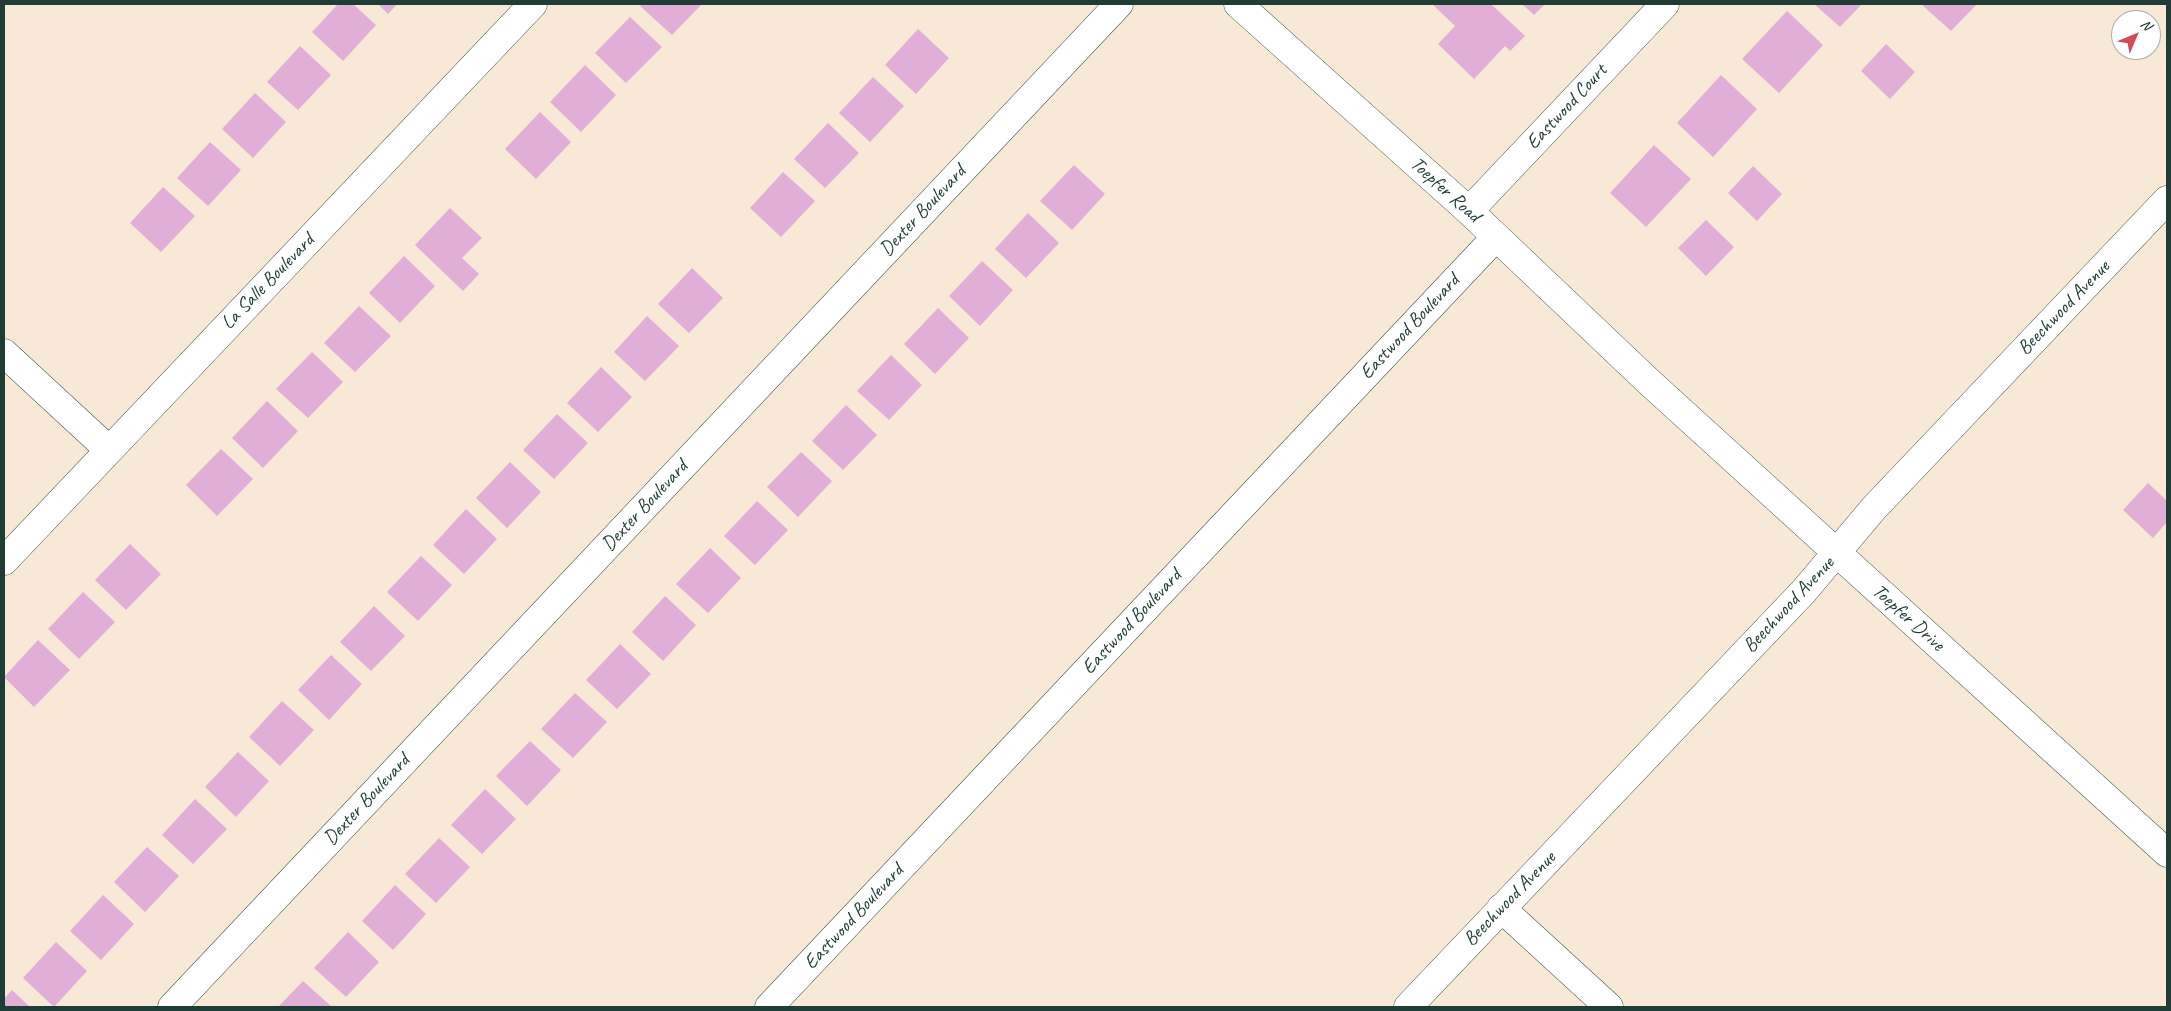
<!DOCTYPE html>
<html>
<head>
<meta charset="utf-8">
<style>
  body { margin:0 }
  #map { position:relative; width:2171px; height:1011px; overflow:hidden; background:#f7e9d6; font-family:Caveat,sans-serif }
  canvas { display:block }
  .frame { position:absolute; inset:0; border:5px solid #1f3d34; pointer-events:none }
  .north { position:absolute; left:2111px; top:10px; width:50px; height:50px; box-sizing:border-box; background:#fff; border:1px solid #a5b1ae; border-radius:50%; rotate:45deg; font-size:14px; font-weight:700; line-height:20px; text-align:center; color:#1f3d34 }
  .north::after { content:''; display:block; margin:auto; width:18px; height:22px; background:#d1495b; clip-path:polygon(50% 0,100% 100%,50% 72%,0 100%) }
</style>
</head>
<body>
<div id="map">
<canvas width="2171" height="1011"></canvas>
<div class="frame"></div>
<div class="north">N</div>
</div>
<script>
const context = document.querySelector('canvas').getContext('2d');
context.lineJoin = 'round';
function paint(path, color) {
  context.fillStyle = color;
  context.fill(path, 'evenodd');
}
function shape(rows) {
  const path = new Path2D();
  for (const r of rows) {
    path.moveTo(r[0], r[1]);
    for (let i = 2; i < r.length; i += 2) path.lineTo(r[i], r[i + 1]);
  }
  return path;
}
function stroke(path, color, width, dash) {
  context.strokeStyle = color;
  context.lineWidth = width;
  context.lineCap = dash ? 'butt' : 'round';
  context.setLineDash(dash || []);
  context.stroke(path);
}
function write(font, color, halo, rows, align = 'center') {
  context.font = font + ' Caveat,sans-serif';
  context.lineWidth = 4;
  context.setLineDash([]);
  context.textBaseline = 'middle';
  context.strokeStyle = halo;
  context.fillStyle = color;
  for (const [text, x, y, turn = 0] of rows) {
    context.save();
    context.translate(x, y);
    context.rotate((+turn || 0) * Math.PI / 180);
    context.textAlign = isNaN(turn) ? turn : align;
    if (halo) context.strokeText(text, 0, 0);
    context.fillText(text, 0, 0);
    context.restore();
  }
}
paint(shape([
  [338,4,353,4,376,25,343,61,312,32],
  [378,4,397,4,388,14],
  [642,4,702,4,672,35,640,6],
  [1432,4,1491,4,1525,36,1510,51,1505,46,1474,79,1438,44,1455,26],
  [1522,4,1545,4,1534,15],
  [1814,4,1862,4,1840,27],
  [1921,4,1977,4,1951,31],
  [1787,11,1823,45,1779,93,1742,59],
  [630,17,662,47,626,83,595,53],
  [918,29,949,58,916,94,885,65],
  [1886,44,1915,72,1890,99,1861,71],
  [300,46,331,75,298,110,267,82],
  [585,65,616,95,581,132,550,102],
  [1721,75,1757,109,1713,157,1677,123],
  [873,77,904,106,870,142,839,113],
  [255,93,286,122,253,158,222,129],
  [540,112,571,142,536,179,505,149],
  [828,123,859,153,825,188,794,159],
  [210,142,241,170,208,206,177,178],
  [1654,145,1691,179,1646,227,1610,193],
  [1074,165,1105,194,1072,230,1040,201],
  [1753,166,1782,194,1757,221,1728,193],
  [783,172,815,201,781,237,750,208],
  [163,187,195,216,161,252,130,223],
  [450,208,482,238,462,258,479,274,463,291,415,245],
  [1028,213,1059,243,1026,278,995,249],
  [1706,220,1734,247,1706,276,1678,248],
  [404,256,435,286,400,323,369,293],
  [982,261,1013,290,980,326,949,296],
  [692,268,723,298,689,333,658,304],
  [359,306,391,336,355,372,324,343],
  [938,308,969,338,935,374,904,344],
  [647,316,679,346,645,381,614,352],
  [312,352,343,382,308,418,276,389],
  [891,355,922,385,889,420,857,391],
  [601,367,632,397,598,432,567,403],
  [267,401,298,431,263,468,232,438],
  [846,405,877,435,843,470,812,441],
  [557,414,588,443,554,479,523,450],
  [221,449,253,479,217,516,186,485],
  [801,452,832,481,798,517,767,487],
  [510,462,541,492,507,528,476,498],
  [2148,483,2167,501,2167,522,2153,538,2123,510],
  [757,501,788,530,755,565,724,536],
  [466,509,497,539,464,574,433,545],
  [130,544,161,574,126,610,95,580],
  [710,548,741,578,708,613,676,584],
  [421,556,452,585,418,621,387,592],
  [83,592,115,622,79,659,48,629],
  [665,596,696,625,663,661,632,632],
  [374,606,405,636,371,671,340,642],
  [38,640,70,670,34,707,4,677],
  [620,644,651,674,617,709,586,680],
  [331,655,362,684,329,720,298,690],
  [575,693,607,722,573,758,541,729],
  [282,701,314,730,280,766,249,737],
  [530,741,561,770,527,806,496,776],
  [238,752,269,781,236,817,205,787],
  [485,789,516,819,482,854,451,825],
  [195,799,227,829,193,864,162,835],
  [439,838,470,867,436,903,405,874],
  [147,847,179,876,145,912,114,882],
  [395,885,426,914,393,950,362,921],
  [103,895,134,924,101,960,70,931],
  [348,932,379,962,346,997,314,968],
  [56,942,87,971,54,1007,23,978],
  [303,981,332,1007,278,1007],
  [12,990,30,1007,4,1007,4,999]
]), '#e0aed7');
const minor = shape([
  [1469,211,1665,4],
  [4,353,109,450],
  [4,561,533,4],
  [1501,908,1609,1007],
  [172,1007,1119,4],
  [769,1007,1496,237],
  [1408,1007,1804,591,1874,508,2167,200]
]);
const tertiary = shape([
  [1238,4,1469,211,1648,381,2167,853]
]);
stroke(minor, '#3f574c', 29);
stroke(tertiary, '#3f574c', 29);
stroke(minor, '#fff', 28);
stroke(tertiary, '#fff', 28);
write('20px', '#1f3d34', '#fff', [
  ["Eastwood Court",1567,107,-47],
  ["Toepfer Road",1445,190,42],
  ["Dexter Boulevard",923,211,-47],
  ["La Salle Boulevard",268,282,-46],
  ["Beechwood Avenue",2064,308,-46],
  ["Eastwood Boulevard",1410,327,-47],
  ["Dexter Boulevard",645,506,-47],
  ["Beechwood Avenue",1789,605,-47],
  ["Toepfer Drive",1908,618,42],
  ["Eastwood Boulevard",1132,622,-47],
  ["Dexter Boulevard",367,800,-47],
  ["Beechwood Avenue",1510,899,-46],
  ["Eastwood Boulevard",854,917,-47]
]);
</script>
</body>
</html>
